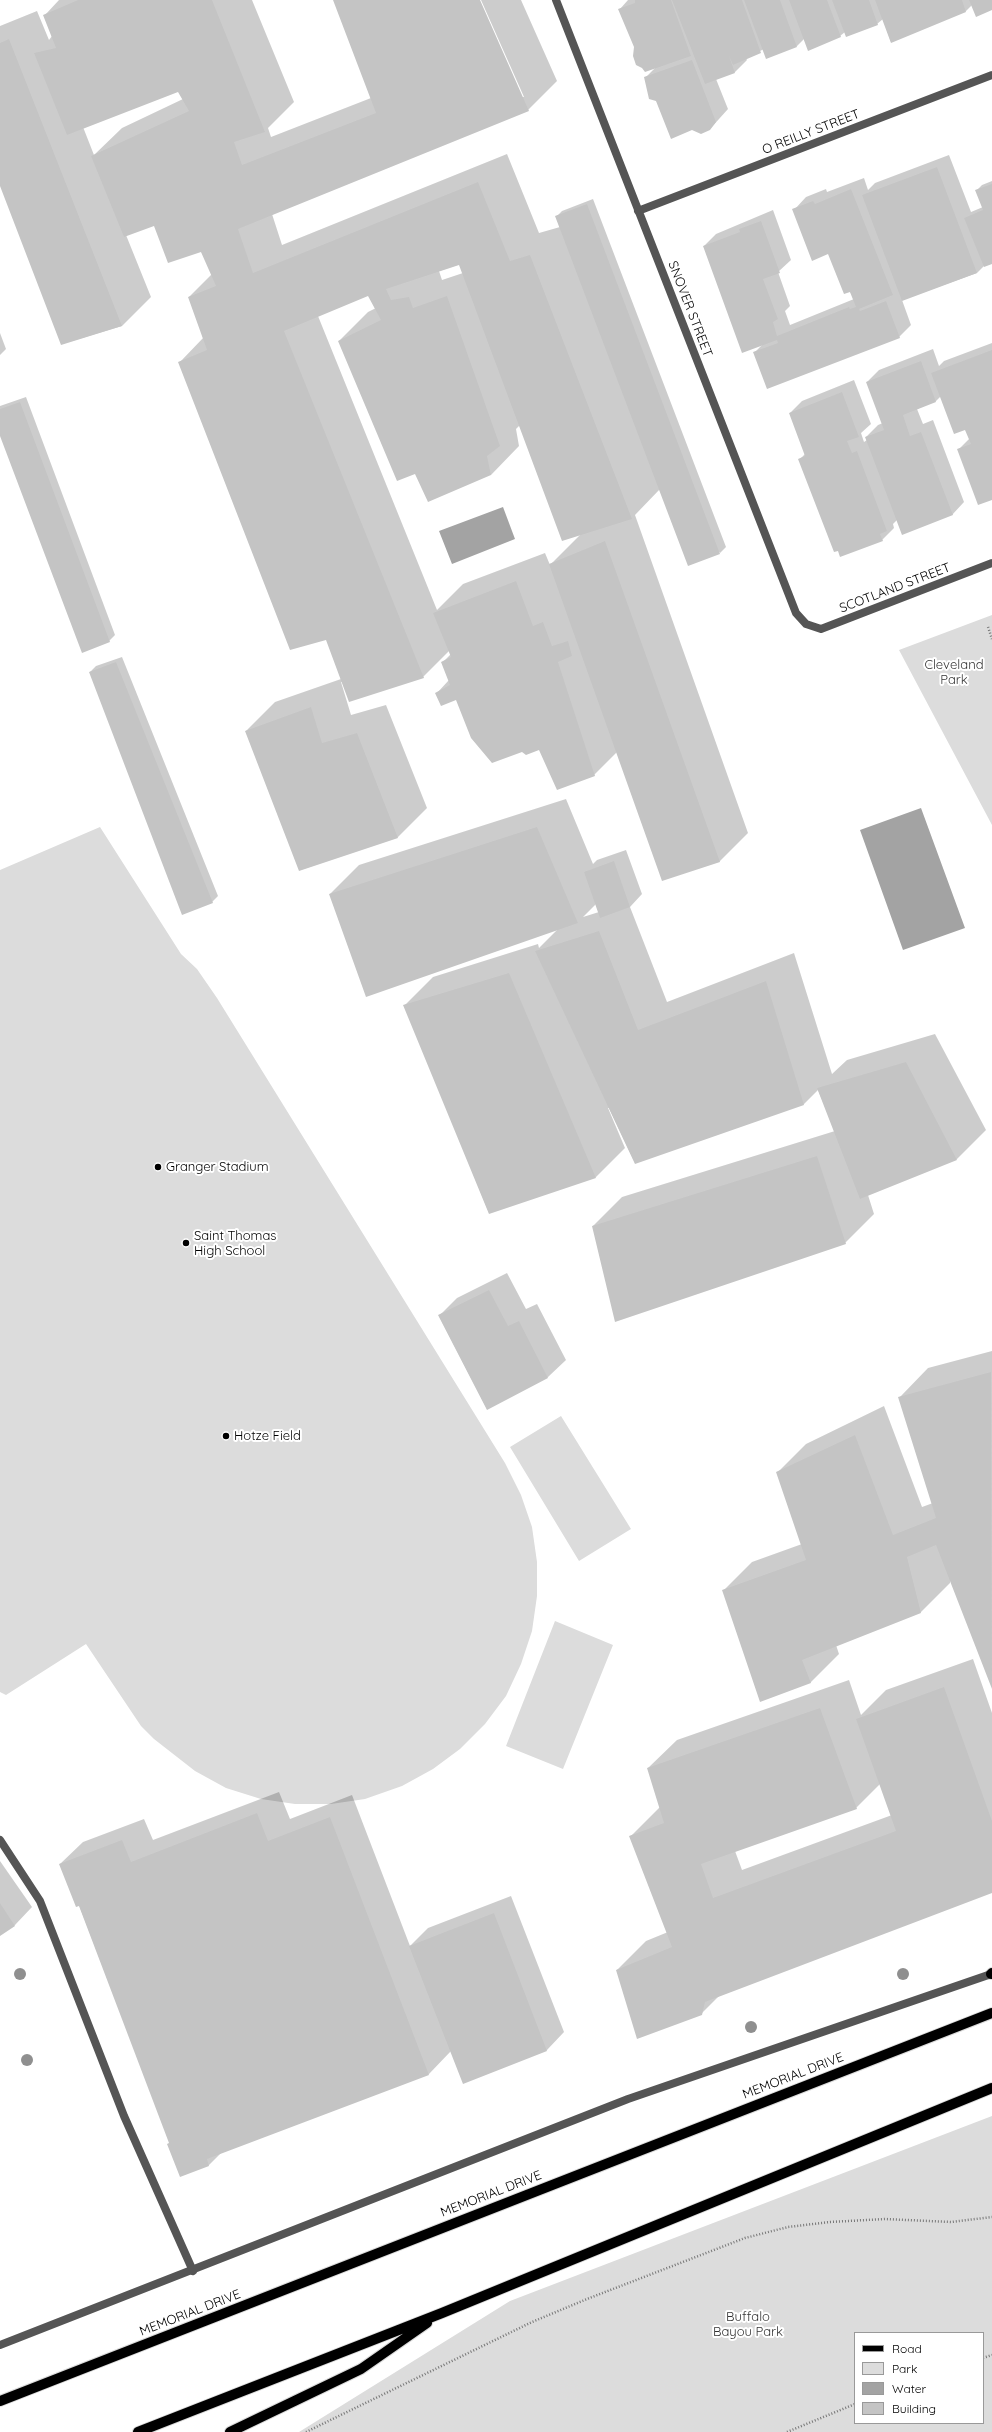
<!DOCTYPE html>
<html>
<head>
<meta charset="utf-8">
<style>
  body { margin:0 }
  #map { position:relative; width:992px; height:2432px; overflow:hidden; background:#fff; font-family:Quicksand,sans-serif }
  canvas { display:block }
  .legend { position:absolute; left:854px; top:2332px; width:130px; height:92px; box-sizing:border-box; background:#fff; border:1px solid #999; margin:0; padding:5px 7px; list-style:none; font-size:12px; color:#000 }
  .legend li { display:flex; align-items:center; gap:8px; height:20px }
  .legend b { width:20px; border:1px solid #999 }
</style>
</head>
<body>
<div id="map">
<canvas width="992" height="2432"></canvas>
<ul class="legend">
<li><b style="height:5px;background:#000"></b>Road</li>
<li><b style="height:11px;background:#dcdcdc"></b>Park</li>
<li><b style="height:11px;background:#a3a3a3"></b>Water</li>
<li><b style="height:11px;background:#c4c4c4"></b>Building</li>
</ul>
</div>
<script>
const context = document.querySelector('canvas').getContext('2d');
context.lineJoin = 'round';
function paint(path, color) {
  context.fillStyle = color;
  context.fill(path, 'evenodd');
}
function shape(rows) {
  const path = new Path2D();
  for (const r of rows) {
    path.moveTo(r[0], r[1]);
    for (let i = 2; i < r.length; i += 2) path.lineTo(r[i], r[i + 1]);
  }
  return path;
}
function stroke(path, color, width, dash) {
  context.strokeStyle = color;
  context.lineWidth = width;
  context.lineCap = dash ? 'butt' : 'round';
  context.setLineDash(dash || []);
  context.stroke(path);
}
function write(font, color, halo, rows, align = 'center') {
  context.font = font + ' Quicksand,sans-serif';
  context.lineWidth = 4;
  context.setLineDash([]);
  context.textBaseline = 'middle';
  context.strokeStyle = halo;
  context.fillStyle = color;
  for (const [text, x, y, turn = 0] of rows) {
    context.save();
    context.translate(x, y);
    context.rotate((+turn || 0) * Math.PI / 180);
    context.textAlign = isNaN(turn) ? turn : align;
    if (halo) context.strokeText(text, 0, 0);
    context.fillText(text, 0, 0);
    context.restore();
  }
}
paint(shape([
  [992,615,992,825,899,650],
  [100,827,181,954,197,969,217,998,505,1463,521,1495,532,1527,537,1562,537,1596,532,1631,521,1664,506,1696,485,1724,460,1749,433,1769,402,1786,365,1799,331,1804,295,1804,261,1799,226,1788,195,1771,154,1739,141,1726,86,1644,6,1695,0,1692,0,870],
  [561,1416,631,1529,579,1561,510,1447],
  [555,1621,613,1645,563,1769,506,1746],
  [992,2116,992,2432,299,2432,510,2301],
  [855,2333,983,2333,983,2423,855,2423]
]), '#dcdcdc');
paint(shape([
  [503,507,515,539,452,564,439,531],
  [921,808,965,928,903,950,860,830]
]), '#a3a3a3');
paint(shape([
  [59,0,252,0,294,102,268,128,271,137,371,98,334,0,479,0,522,97,524,97,481,0,521,0,557,81,528,110,272,214,282,245,507,154,539,233,560,227,556,217,562,211,593,199,726,547,720,553,660,489,635,515,748,833,719,862,617,752,594,775,540,749,456,698,437,693,449,680,443,662,451,654,449,651,423,677,341,682,351,715,386,705,427,808,398,837,300,870,246,731,275,702,341,679,327,639,180,362,204,337,189,297,212,274,201,251,155,225,126,235,151,297,122,326,62,344,0,183,0,26,37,11,49,40,52,36,45,15],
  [178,90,183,99,122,128,94,155,83,127],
  [460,264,463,273,442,280,439,271],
  [369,294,376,308,368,312,339,341,415,473,491,475,519,446,516,429,520,425,580,535,550,565,545,553,463,584,437,610,318,316],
  [628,0,992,0,992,9,972,5,966,11,891,42,883,19,877,24,845,32,840,36,804,39,797,46,764,49,746,58,747,60,735,72,716,79,728,109,710,129,656,101,646,77,656,67,635,47,620,9],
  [949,155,971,212,983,207,976,191,982,185,992,181,992,263,985,265,977,273,902,300,911,325,899,337,754,353,763,344,704,246,716,234,773,210,791,260,778,272,790,306,785,311,790,325,854,299,829,253,794,210,806,197,826,189,827,192,864,178,868,190,875,183],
  [0,333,6,349,0,355],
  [992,343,992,499,958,450,970,438,966,428,941,396,936,401,917,409,923,424,933,420,964,502,952,515,897,520,893,524,894,528,882,540,800,459,805,454,790,413,802,401,854,380,871,424,861,433,864,442,867,440,866,437,878,425,883,423,867,382,879,370,933,349,939,366,944,361],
  [26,397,115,635,109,641,0,433,0,406],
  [122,657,218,896,212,902,90,672,96,666],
  [566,799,593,864,597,860,626,850,642,894,630,907,667,1002,794,953,832,1074,847,1060,935,1034,986,1130,957,1159,868,1195,874,1214,845,1243,593,1226,622,1197,835,1131,818,1090,804,1104,635,1163,609,1108,608,1108,625,1148,596,1177,489,1213,405,1005,433,977,538,944,539,948,558,929,330,894,359,865],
  [596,904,599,912,583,917],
  [507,1273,526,1309,537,1304,566,1360,548,1377,487,1409,439,1316,457,1298],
  [992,1351,992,1687,950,1578,950,1583,921,1612,836,1645,839,1654,810,1683,723,1591,752,1562,802,1544,777,1473,806,1444,884,1406,922,1507,933,1503,900,1397,928,1368],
  [973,1659,992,1713,992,1892,720,1995,701,2014,617,1970,646,1941,668,1932,630,1837,660,1807,648,1768,677,1740,849,1680,861,1715,886,1690],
  [880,1784,892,1815,742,1870,735,1851,856,1808],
  [279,1792,290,1819,352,1795,410,1946,428,1928,511,1896,564,2032,547,2050,463,2082,451,2051,429,2074,221,2153,209,2165,181,2176,170,2142,79,1905,60,1864,83,1842,144,1819,153,1840],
  [0,1861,32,1907,15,1925,0,1935]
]), '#0003');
paint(shape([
  [78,0,212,0,265,132,234,142,242,165,376,113,333,0,480,0,529,111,238,229,253,273,478,182,510,261,530,255,632,519,562,541,459,265,386,289,391,300,409,297,413,308,447,296,500,446,487,456,491,475,428,502,415,474,397,481,338,341,381,320,368,296,284,331,424,678,349,702,326,640,290,650,178,362,207,350,188,297,216,286,201,252,168,263,154,226,124,237,91,156,189,111,178,92,67,135,34,53,56,48,43,15],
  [635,0,671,0,691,56,645,72,642,68,636,65,633,56,634,47,618,9,635,3],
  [672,0,742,0,761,53,733,65,729,56,735,73,705,84],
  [744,0,780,0,797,47,766,59],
  [789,0,827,0,841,37,808,51],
  [832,0,869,0,878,25,846,37],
  [875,0,962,0,966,12,891,43],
  [969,0,992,0,992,10,976,17],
  [9,39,122,326,61,345,0,186,0,43],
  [692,60,716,122,710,130,701,134,692,130,671,139,656,101,649,99,644,77],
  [937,167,977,273,902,301,862,195],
  [992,184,992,264,984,267,964,218,983,210,975,190],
  [851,189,893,295,859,309,860,311,886,301,900,338,767,389,753,352,778,343,777,340,742,353,703,246,740,232,739,229,761,221,780,273,763,279,778,319,773,322,777,336,849,307,850,309,856,307,850,292,844,294,828,254,812,261,792,209,813,201,815,204],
  [587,204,720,554,688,566,555,216],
  [992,350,992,500,978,505,957,449,971,444,965,430,954,434,931,373],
  [921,361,936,402,903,415,910,436,921,432,953,515,902,535,865,437,884,430,866,382],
  [842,392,859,437,847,441,852,453,857,451,887,531,880,534,883,541,840,557,838,551,834,552,798,459,805,456,789,413],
  [20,402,110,642,82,653,0,436,0,409],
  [605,541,720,862,662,881,549,564],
  [516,581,533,626,543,622,552,646,568,641,572,656,558,662,595,776,557,790,539,750,526,755,522,752,492,763,471,738,456,700,441,706,435,693,450,685,441,662,451,657,433,613],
  [116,662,213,903,182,915,89,672],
  [311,707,322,743,357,733,398,838,299,871,245,731],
  [537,827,578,923,366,997,329,894],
  [614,861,630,907,600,918,584,872],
  [599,931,638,1030,766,981,804,1105,635,1164,535,951],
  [509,973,596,1178,489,1214,403,1005],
  [906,1062,957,1160,860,1199,817,1088],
  [817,1156,846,1244,615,1322,592,1226],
  [489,1290,508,1326,519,1321,548,1378,487,1410,438,1315],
  [991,1372,992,1689,936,1545,907,1557,921,1613,802,1660,811,1683,760,1702,722,1590,806,1560,776,1472,855,1435,893,1535,936,1518,898,1397],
  [944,1687,992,1821,992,1893,705,2002,702,2015,637,2039,616,1970,672,1947,629,1836,664,1823,647,1768,820,1708,857,1809,701,1864,713,1898,896,1831,856,1719],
  [257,1813,268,1841,330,1817,429,2075,207,2159,209,2166,180,2177,167,2144,169,2143,79,1906,76,1907,59,1864,122,1840,131,1862],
  [0,1903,15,1926,0,1936],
  [494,1913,547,2051,463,2084,409,1946]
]), '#c4c4c4');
const primary = shape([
  [991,1974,992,1973],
  [0,2401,992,2013],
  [138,2432,442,2313,992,2088],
  [230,2432,361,2369,427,2323]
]);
stroke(primary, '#dbdbdb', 12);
stroke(shape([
  [988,627,992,639],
  [983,2358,992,2355],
  [306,2432,532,2322,587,2299,745,2238,788,2227,830,2222,885,2219,951,2222,992,2217],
  [787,2432,855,2404]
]), '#777', 2.5, [1, 2]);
stroke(shape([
  [0,1840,40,1901,124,2116,193,2271]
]), '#555', 8);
stroke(shape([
  [556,0,796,613,806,624,821,629,992,563],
  [638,211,992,75]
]), '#555', 8);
stroke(shape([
  [0,2345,628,2099,991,1974]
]), '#555', 8);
stroke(primary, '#000', 10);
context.fillStyle = '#8f8f8f';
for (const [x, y] of [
  [20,1974],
  [903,1974],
  [751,2027],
  [27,2060]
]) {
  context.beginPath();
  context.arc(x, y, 6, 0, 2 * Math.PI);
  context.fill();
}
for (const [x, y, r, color] of [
  [158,1167,4,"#000"],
  [186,1243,4,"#000"],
  [226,1436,4,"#000"]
]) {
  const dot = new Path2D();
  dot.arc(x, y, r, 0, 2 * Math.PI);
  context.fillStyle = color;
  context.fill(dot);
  stroke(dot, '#fff', 1.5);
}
write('13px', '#000', '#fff', [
  ["O REILLY STREET",811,132,-21],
  ["SNOVER STREET",690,309,69],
  ["SCOTLAND STREET",895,588,-21],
  ["MEMORIAL DRIVE",793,2076,-21],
  ["MEMORIAL DRIVE",491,2194,-21],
  ["MEMORIAL DRIVE",190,2313,-21]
]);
write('13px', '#333', '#fff', [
  ["Cleveland",954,665],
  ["Park",954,680],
  ["Buffalo",748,2317],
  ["Bayou Park",748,2332]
]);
write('13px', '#000', '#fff', [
  ["Granger Stadium",166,1167],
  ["Saint Thomas",194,1236],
  ["High School",194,1251],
  ["Hotze Field",234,1436]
], 'left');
</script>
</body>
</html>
